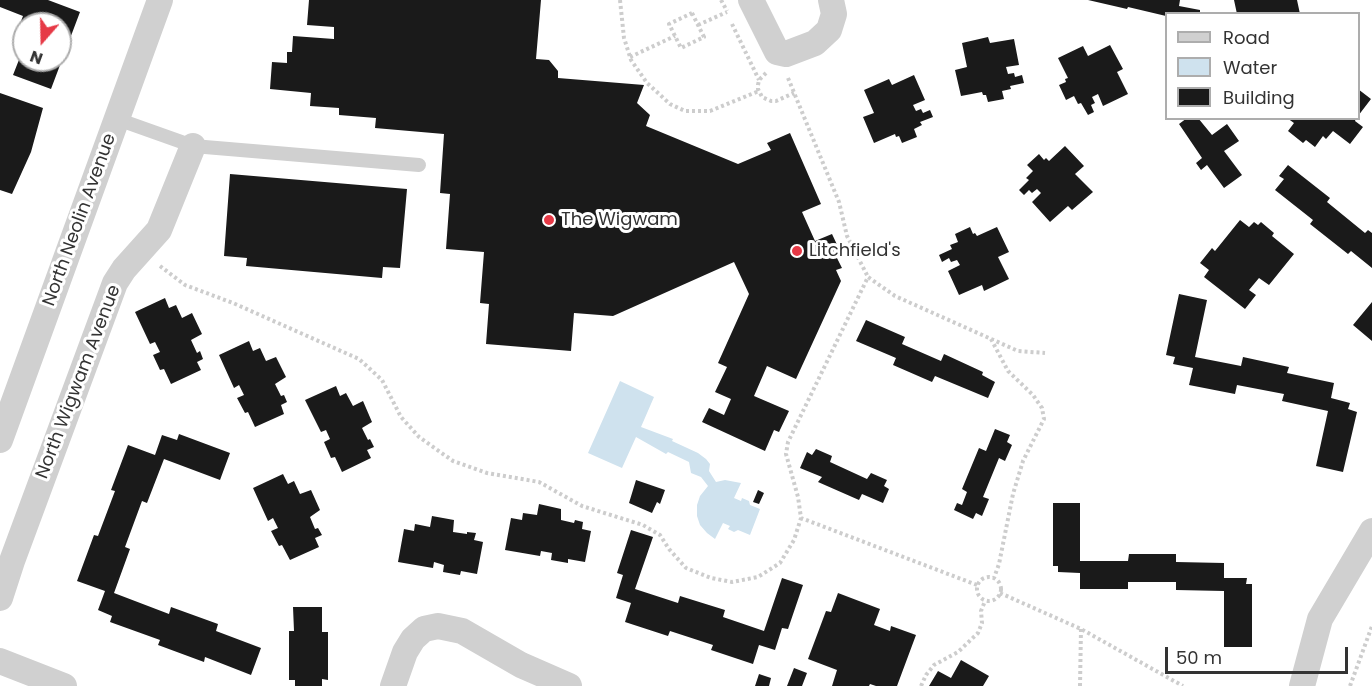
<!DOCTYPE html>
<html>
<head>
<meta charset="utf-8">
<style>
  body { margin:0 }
  #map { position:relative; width:1372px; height:686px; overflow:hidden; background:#fff; font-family:Poppins,sans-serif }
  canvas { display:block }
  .legend { position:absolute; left:1165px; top:12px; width:195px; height:108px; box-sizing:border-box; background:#fff; border:2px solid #adadad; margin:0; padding:8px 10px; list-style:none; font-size:18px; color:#333 }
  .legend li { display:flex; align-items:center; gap:12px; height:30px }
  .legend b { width:30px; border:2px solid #adadad }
  .north { position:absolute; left:12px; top:12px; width:60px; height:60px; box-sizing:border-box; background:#fff; border:2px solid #adadad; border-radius:50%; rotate:200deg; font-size:16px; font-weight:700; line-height:24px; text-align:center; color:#333 }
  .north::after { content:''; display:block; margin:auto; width:21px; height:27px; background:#e63946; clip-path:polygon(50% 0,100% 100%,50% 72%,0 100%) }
  .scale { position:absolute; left:1165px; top:647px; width:183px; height:27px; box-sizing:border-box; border:3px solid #333; border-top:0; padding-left:8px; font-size:18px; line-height:21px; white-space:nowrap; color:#333; -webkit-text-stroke:4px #fff; paint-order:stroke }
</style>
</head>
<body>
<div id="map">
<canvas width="1372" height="686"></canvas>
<ul class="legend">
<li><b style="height:8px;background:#d0d0d0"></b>Road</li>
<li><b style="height:16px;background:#cfe2ee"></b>Water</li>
<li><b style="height:16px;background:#1a1a1a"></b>Building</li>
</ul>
<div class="north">N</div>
<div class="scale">50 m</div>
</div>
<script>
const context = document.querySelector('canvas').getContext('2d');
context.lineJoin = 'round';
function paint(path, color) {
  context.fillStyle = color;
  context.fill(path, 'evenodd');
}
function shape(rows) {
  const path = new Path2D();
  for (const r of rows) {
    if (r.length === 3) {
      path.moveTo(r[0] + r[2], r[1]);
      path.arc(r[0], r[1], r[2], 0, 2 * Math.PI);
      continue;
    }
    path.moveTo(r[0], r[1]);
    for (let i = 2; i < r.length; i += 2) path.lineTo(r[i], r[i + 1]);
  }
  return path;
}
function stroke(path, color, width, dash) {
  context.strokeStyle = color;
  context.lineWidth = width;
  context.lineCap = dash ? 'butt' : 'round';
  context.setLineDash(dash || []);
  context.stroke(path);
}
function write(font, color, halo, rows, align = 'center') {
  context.font = font + ' Poppins,sans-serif';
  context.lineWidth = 6;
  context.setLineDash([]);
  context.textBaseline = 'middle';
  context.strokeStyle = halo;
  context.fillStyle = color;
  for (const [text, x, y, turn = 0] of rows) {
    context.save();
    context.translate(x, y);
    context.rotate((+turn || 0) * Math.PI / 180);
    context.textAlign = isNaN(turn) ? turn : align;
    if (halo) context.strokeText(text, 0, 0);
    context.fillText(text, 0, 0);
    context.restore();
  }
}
paint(shape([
  [620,381,654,397,641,427,673,439,672,441,698,453,706,459,710,464,709,471,716,482,725,480,741,483,734,498,741,501,742,498,749,501,750,505,760,509,750,535,738,530,734,532,728,529,730,526,723,523,715,539,707,533,700,525,697,516,697,505,700,496,708,486,701,477,691,473,689,462,668,452,666,454,636,437,622,468,588,453]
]), '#cfe2ee');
paint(shape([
  [0,0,48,0,80,12,51,89,13,75,24,47,24,60,60,60,60,24,24,24,24,43,14,39,23,16,0,7],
  [309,0,541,0,536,59,549,60,558,71,558,78,644,85,637,103,650,115,646,126,738,164,771,150,767,143,790,133,821,204,802,212,815,241,832,234,840,251,835,254,842,268,836,270,841,281,796,379,767,366,754,396,789,411,779,432,774,430,765,451,702,422,709,408,724,415,731,399,715,392,727,367,718,363,749,294,734,262,613,316,574,313,571,351,486,344,489,304,480,303,484,252,446,249,450,194,440,193,444,134,375,128,376,118,339,115,339,108,310,106,311,93,270,89,272,62,287,63,287,52,292,52,293,36,334,39,334,27,307,25],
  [1088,0,1180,0,1179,6,1200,10,1200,14,1166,14,1166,16,1128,7,1127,9],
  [1234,0,1297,0,1300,14,1237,14],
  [988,37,990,43,1014,39,1019,65,1006,67,1008,74,1014,73,1015,77,1022,75,1024,83,1010,86,1011,89,1002,91,1004,99,988,102,986,95,983,95,982,92,961,96,955,70,967,67,962,43],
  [1110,45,1123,69,1117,72,1128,94,1103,106,1098,94,1092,97,1095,103,1091,105,1094,112,1088,115,1081,103,1078,104,1074,96,1066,100,1059,85,1066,82,1065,79,1068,78,1058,58,1083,46,1088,56],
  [914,75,925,100,913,105,916,111,921,109,923,113,930,110,933,117,920,122,922,125,914,129,917,137,902,143,899,136,896,137,895,134,874,143,863,117,874,113,864,90,889,79,892,85],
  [1358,89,1371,99,1358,116],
  [0,93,43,108,31,152,12,194,0,190],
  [1187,118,1198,118,1212,135,1227,124,1239,141,1224,151,1242,175,1224,188,1207,165,1201,170,1196,163,1202,158,1179,124],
  [1287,118,1356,118,1355,121,1363,127,1350,144,1333,131,1326,139,1323,136,1315,147,1306,140,1303,143,1288,131,1294,123],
  [1065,146,1084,166,1075,174,1093,192,1072,210,1068,206,1050,222,1032,202,1041,193,1037,189,1032,193,1029,190,1024,195,1019,190,1029,180,1026,178,1033,171,1027,165,1039,154,1044,160,1046,158,1049,161],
  [1288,165,1330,198,1327,202,1365,233,1368,230,1372,233,1372,268,1351,251,1348,254,1310,224,1313,220,1275,190,1284,179,1279,176],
  [230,174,407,189,400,268,383,267,382,278,246,266,247,258,224,256],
  [1240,220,1249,227,1254,222,1258,225,1261,222,1274,233,1272,236,1294,254,1269,285,1259,278,1249,290,1256,295,1245,309,1204,277,1209,270,1200,263,1212,248,1215,251],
  [970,227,973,234,975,233,977,236,997,227,1009,252,998,257,1009,279,984,291,982,285,959,295,948,271,960,265,957,260,951,262,949,258,942,262,939,255,952,249,950,245,958,242,955,234],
  [1179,294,1207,300,1195,357,1241,366,1243,357,1289,367,1287,373,1334,383,1331,398,1350,403,1348,409,1357,412,1343,472,1316,466,1328,411,1282,401,1284,394,1237,385,1235,394,1189,385,1193,368,1173,364,1175,357,1166,355],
  [165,298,169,308,176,305,182,318,192,313,202,334,191,340,197,353,200,351,203,359,197,362,201,370,171,384,164,369,160,370,153,355,160,352,155,342,150,344,135,312],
  [1372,302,1372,341,1353,325],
  [866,320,905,337,902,344,941,361,944,354,983,372,982,375,995,382,988,398,935,376,932,382,893,365,896,358,856,341],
  [249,341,253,351,260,348,266,361,276,357,286,377,275,384,281,396,284,395,287,402,281,405,284,414,255,427,248,412,245,413,237,398,244,395,239,385,234,388,219,355],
  [336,386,340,396,346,393,353,406,363,401,372,422,362,428,368,440,370,439,374,447,367,450,371,458,342,472,335,457,331,458,324,442,330,439,326,430,321,432,305,400],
  [995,429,1010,435,1007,442,1012,445,1005,461,999,458,983,497,989,499,982,516,976,513,973,519,954,510,957,503,962,505,967,492,962,489,979,448,986,451],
  [179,434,230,453,220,480,164,459,147,503,142,501,125,547,130,549,114,593,169,614,171,607,218,624,216,631,261,648,251,675,205,657,204,662,158,645,160,640,110,622,112,616,98,610,105,591,77,581,94,535,98,536,115,491,111,490,128,445,155,455,162,435,177,440],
  [816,449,832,456,830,462,867,479,871,473,887,480,884,486,889,489,883,503,862,494,859,500,818,482,822,477,800,468,807,452,812,455],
  [283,474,288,484,294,481,300,494,311,490,320,510,310,517,315,529,318,528,322,535,315,538,319,547,290,560,282,545,279,546,271,531,278,528,273,518,268,521,253,488],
  [636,480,665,490,660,504,657,502,652,513,629,503],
  [758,490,764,493,759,504,753,502],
  [1053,503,1080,503,1080,561,1128,561,1129,554,1176,554,1176,562,1224,563,1224,578,1247,578,1246,584,1252,584,1252,647,1224,647,1224,591,1176,590,1176,582,1128,582,1128,589,1080,589,1080,573,1058,572,1058,566,1053,566],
  [539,504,561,509,561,520,574,523,575,520,583,522,582,529,591,531,585,562,568,559,568,563,551,560,552,553,541,551,540,556,505,550,511,518,522,520,523,513,537,515],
  [432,516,454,520,453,532,467,534,467,532,476,533,474,540,483,542,477,574,461,571,460,575,443,572,444,565,434,562,433,568,398,562,404,529,414,531,415,524,430,527],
  [631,530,653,537,635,589,678,603,680,596,725,610,723,617,764,631,782,578,803,585,788,629,782,628,775,650,759,645,753,664,711,650,713,645,670,631,668,636,625,622,631,603,616,598,623,575,617,573],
  [838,593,880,609,874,625,890,631,891,626,916,635,897,686,876,686,870,684,869,686,832,686,837,670,808,659,826,611,831,612],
  [293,607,322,607,322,632,328,632,328,680,322,679,322,686,295,686,295,680,289,680,289,631,294,631],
  [961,660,989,676,983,686,929,686,938,671,951,678],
  [794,668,807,673,802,686,787,686],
  [759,674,771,678,769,686,755,686]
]), '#1a1a1a');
stroke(shape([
  [620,0,624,38,631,60,647,83,670,104,685,111,710,111,759,91],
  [721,0,727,11],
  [692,13,704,37,681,48,669,24,692,13],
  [732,24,759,80],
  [698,25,727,12],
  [630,57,675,36],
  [766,73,759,80,758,85,758,89,762,97,771,101,776,101,794,93],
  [788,78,839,202,847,236,868,277],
  [160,266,185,285,233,303,359,359,382,380,401,417,419,437,453,461,487,473,539,482,582,506,643,525,660,535,669,549,686,568,711,578,732,582,758,577,780,563,794,540,801,518],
  [991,339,1008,371,1033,395,1042,408,1044,419,1023,461,1013,494,999,564,994,578],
  [989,589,12],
  [977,585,801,518,798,497,786,454,788,442,868,277,895,296,1018,351,1045,353],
  [1000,593,1081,629,1183,686],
  [921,686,926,675,934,665,958,652,978,633,982,623,981,611,985,601],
  [1080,686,1081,629],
  [1350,686,1372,626]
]), '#cdcdcd', 4, [3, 3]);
stroke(shape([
  [117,119,193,146,419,165]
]), '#d0d0d0', 14);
stroke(shape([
  [751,0,777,52,786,54,815,43,829,30,834,14,831,0],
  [0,440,160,0],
  [0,598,12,561,115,283,124,269,159,230,193,146],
  [0,661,64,686],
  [393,686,405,652,413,639,424,629,438,626,462,631,521,665,569,686],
  [1302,686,1320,619,1372,531]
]), '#d0d0d0', 26);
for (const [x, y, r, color] of [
  [549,220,6,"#e63946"],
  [797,251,6,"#e63946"]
]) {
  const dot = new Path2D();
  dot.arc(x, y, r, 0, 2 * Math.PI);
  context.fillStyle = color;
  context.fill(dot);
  stroke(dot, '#fff', 2);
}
write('18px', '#333', '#fff', [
  ["North Neolin Avenue",80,220,-70],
  ["North Wigwam Avenue",79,382,-69]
]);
write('18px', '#333', '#fff', [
  ["The Wigwam",561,220],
  ["Litchfield's",809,251]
], 'left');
</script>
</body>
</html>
